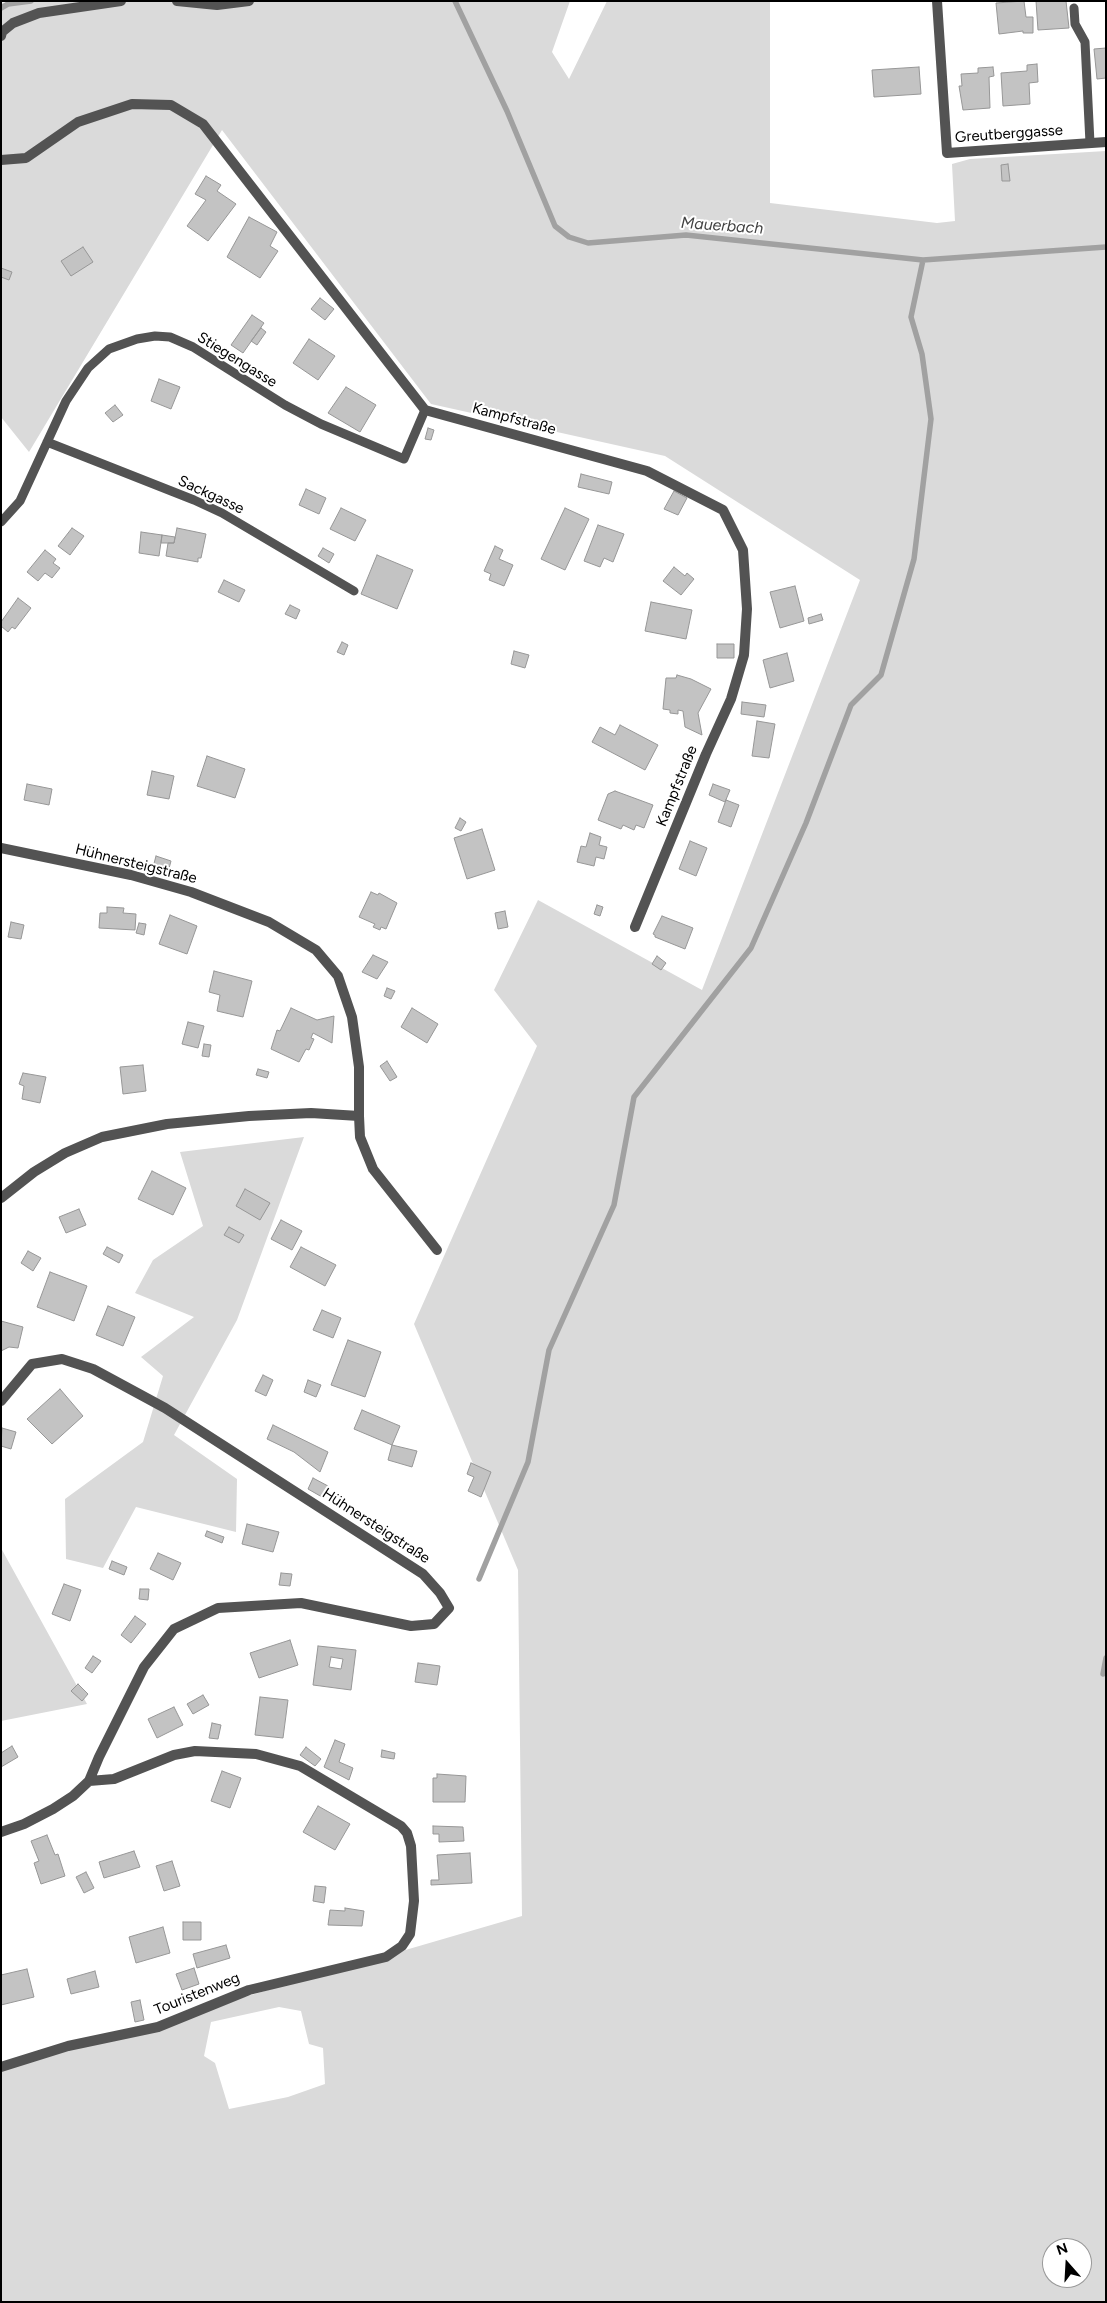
<!DOCTYPE html>
<html>
<head>
<meta charset="utf-8">
<style>
  body { margin:0 }
  #map { position:relative; width:1107px; height:2303px; overflow:hidden; background:#fff; font-family:Figtree,sans-serif }
  canvas { display:block }
  .frame { position:absolute; inset:0; border:2px solid #000; pointer-events:none }
  .north { position:absolute; left:1042px; top:2238px; width:50px; height:50px; box-sizing:border-box; background:#fff; border:1px solid #999; border-radius:50%; rotate:341deg; font-size:14px; font-weight:700; line-height:20px; text-align:center; color:#000 }
  .north::after { content:''; display:block; margin:auto; width:18px; height:22px; background:#000; clip-path:polygon(50% 0,100% 100%,50% 72%,0 100%) }
</style>
</head>
<body>
<div id="map">
<canvas width="1107" height="2303"></canvas>
<div class="frame"></div>
<div class="north">N</div>
</div>
<script>
const context = document.querySelector('canvas').getContext('2d');
context.lineJoin = 'round';
function paint(path, color) {
  context.fillStyle = color;
  context.fill(path, 'evenodd');
}
function shape(rows) {
  const path = new Path2D();
  for (const r of rows) {
    path.moveTo(r[0], r[1]);
    for (let i = 2; i < r.length; i += 2) path.lineTo(r[i], r[i + 1]);
  }
  return path;
}
function stroke(path, color, width, dash) {
  context.strokeStyle = color;
  context.lineWidth = width;
  context.lineCap = dash ? 'butt' : 'round';
  context.setLineDash(dash || []);
  context.stroke(path);
}
function write(font, color, halo, rows, align = 'center') {
  context.font = font + ' Figtree,sans-serif';
  context.lineWidth = 4;
  context.setLineDash([]);
  context.textBaseline = 'middle';
  context.strokeStyle = halo;
  context.fillStyle = color;
  for (const [text, x, y, turn = 0] of rows) {
    context.save();
    context.translate(x, y);
    context.rotate((+turn || 0) * Math.PI / 180);
    context.textAlign = isNaN(turn) ? turn : align;
    if (halo) context.strokeText(text, 0, 0);
    context.fillText(text, 0, 0);
    context.restore();
  }
}
paint(shape([
  [15,1,570,1,552,52,569,79,607,1,770,1,770,203,937,223,955,221,952,164,970,159,1106,151,1106,2302,1,2302,1,2068,522,1916,518,1570,414,1324,537,1046,494,990,538,900,702,990,860,580,665,456,431,404,222,130,29,452,1,417,1,3],
  [279,2007,301,2011,309,2044,323,2048,325,2084,288,2097,229,2109,215,2063,204,2056,211,2022],
  [1052,2248,1082,2248,1082,2278,1052,2278],
  [304,1137,237,1320,174,1435,237,1479,236,1532,136,1507,103,1568,66,1559,65,1499,143,1442,163,1376,141,1357,194,1317,135,1293,153,1260,203,1226,180,1152],
  [1,1548,87,1704,1,1721]
]), '#dadada');
stroke(shape([
  [455,1,507,111,555,226,569,237,588,243,686,235,923,260,1106,247],
  [1,8,8,4,31,1],
  [479,1579,528,1462,549,1350,614,1205,634,1097,751,948,806,823,851,705,881,675,914,559,931,419,922,354,911,317,923,260],
  [1103,1674,1106,1658]
]), '#a1a1a1', 5.5);
const building = shape([
  [1024,1,1026,17,1033,17,1033,33,1023,33,1023,31,999,34,996,3,1024,1],
  [1036,1,1066,1,1069,28,1038,30,1036,1],
  [1106,48,1106,78,1097,79,1094,49,1106,48],
  [1037,64,1038,82,1029,83,1030,104,1003,106,1001,73,1027,71,1027,65,1037,64],
  [919,67,921,94,874,97,872,70,919,67],
  [993,67,994,76,989,77,990,108,963,110,959,86,962,86,961,74,978,73,978,68,993,67],
  [1008,164,1010,181,1002,181,1001,165,1008,164],
  [206,176,221,185,217,191,236,204,208,241,187,226,206,200,195,194,206,176],
  [249,217,277,232,270,246,278,251,260,278,227,257,249,217],
  [83,247,93,262,71,276,61,261,83,247],
  [1,268,12,272,9,280,1,277,1,268],
  [320,298,334,309,325,320,311,309,320,298],
  [252,315,264,323,243,353,231,345,252,315],
  [261,328,266,332,257,345,251,341,261,328],
  [309,339,335,356,318,380,293,363,309,339],
  [159,379,180,387,171,409,151,401,159,379],
  [346,387,376,405,360,432,328,413,346,387],
  [115,405,123,415,113,422,105,413,115,405],
  [428,428,434,430,431,440,425,439,428,428],
  [581,474,612,482,609,494,578,487,581,474],
  [306,489,326,498,319,514,299,505,306,489],
  [674,491,687,498,678,515,664,509,674,491],
  [341,508,366,520,355,541,330,529,341,508],
  [565,508,589,519,565,570,541,559,565,508],
  [598,525,624,534,613,562,604,558,600,567,584,561,598,525],
  [72,528,84,536,70,555,58,546,72,528],
  [177,528,206,534,201,558,198,558,198,562,166,556,168,543,174,543,177,528],
  [141,532,162,535,159,556,139,553,141,532],
  [162,535,175,537,174,543,161,543,162,535],
  [495,546,503,550,499,559,513,565,504,586,489,580,491,574,484,571,495,546],
  [323,548,334,554,329,563,318,556,323,548],
  [45,550,56,559,53,563,60,568,52,578,45,573,38,581,27,572,45,550],
  [377,555,413,570,397,609,361,594,377,555],
  [674,567,685,576,687,573,694,579,681,595,663,581,674,567],
  [224,580,245,590,239,602,218,592,224,580],
  [795,586,804,621,780,628,770,592,795,586],
  [18,598,31,608,15,629,12,627,8,632,1,626,1,622,18,598],
  [651,602,692,610,686,639,645,631,651,602],
  [290,605,300,610,296,619,285,614,290,605],
  [821,614,823,620,809,624,808,618,821,614],
  [342,642,348,645,344,655,337,652,342,642],
  [717,644,734,644,734,658,717,658,717,644],
  [514,651,529,655,525,668,511,664,514,651],
  [787,653,794,681,770,688,763,660,787,653],
  [677,675,691,679,711,689,698,713,702,735,685,727,683,711,678,710,678,714,670,713,670,710,663,709,666,678,676,678,677,675],
  [742,702,766,705,764,717,741,714,742,702],
  [757,721,775,724,769,758,752,756,757,721],
  [620,725,658,745,645,770,592,742,600,727,615,735,620,725],
  [207,756,245,769,235,798,197,786,207,756],
  [152,771,174,776,169,799,147,795,152,771],
  [27,784,52,789,49,805,24,800,27,784],
  [713,784,730,790,725,802,709,795,713,784],
  [615,791,653,805,644,828,636,825,634,830,623,825,621,829,598,820,608,794,615,791],
  [726,800,739,805,731,827,718,822,726,800],
  [460,818,466,822,461,831,455,828,460,818],
  [482,829,495,870,467,879,454,838,482,829],
  [590,833,601,837,599,845,607,847,604,859,596,857,594,866,577,862,581,846,586,847,590,833],
  [690,841,707,848,696,876,679,869,690,841],
  [156,856,171,861,167,876,152,871,156,856],
  [371,892,378,895,379,893,397,903,386,929,381,927,380,930,373,927,375,924,359,917,371,892],
  [597,905,603,907,600,916,594,914,597,905],
  [107,907,124,908,123,913,136,914,135,930,99,928,100,913,107,913,107,907],
  [505,911,508,927,498,929,495,913,505,911],
  [170,915,197,926,187,954,159,944,170,915],
  [662,916,693,928,685,949,655,937,655,935,653,934,662,916],
  [11,922,24,925,21,939,8,937,11,922],
  [139,923,146,924,144,935,136,933,139,923],
  [373,955,388,962,377,979,362,972,373,955],
  [657,956,666,963,661,970,652,964,657,956],
  [214,971,252,981,243,1017,217,1011,220,995,209,992,214,971],
  [387,988,395,991,391,999,384,996,387,988],
  [291,1008,317,1020,334,1016,332,1043,313,1033,311,1038,314,1039,309,1050,306,1049,299,1062,271,1049,277,1030,280,1031,291,1008],
  [412,1008,438,1024,427,1043,401,1027,412,1008],
  [188,1022,204,1026,198,1048,182,1044,188,1022],
  [204,1044,211,1045,209,1057,202,1056,204,1044],
  [387,1061,397,1077,390,1081,380,1066,387,1061],
  [143,1065,146,1091,123,1094,120,1067,143,1065],
  [258,1069,269,1072,267,1078,256,1075,258,1069],
  [23,1073,46,1077,40,1103,22,1099,24,1086,19,1084,23,1073],
  [152,1171,186,1188,173,1215,138,1199,152,1171],
  [245,1189,270,1203,260,1220,236,1206,245,1189],
  [79,1209,86,1225,66,1233,59,1217,79,1209],
  [281,1220,302,1231,292,1250,271,1239,281,1220],
  [229,1227,244,1235,239,1243,224,1235,229,1227],
  [107,1247,123,1255,119,1263,103,1254,107,1247],
  [301,1247,336,1265,325,1286,290,1267,301,1247],
  [28,1251,41,1258,33,1271,21,1263,28,1251],
  [50,1272,87,1286,74,1321,37,1307,50,1272],
  [108,1306,135,1317,123,1346,96,1335,108,1306],
  [322,1310,341,1318,333,1338,313,1330,322,1310],
  [1,1321,23,1327,18,1348,9,1347,1,1351,1,1321],
  [348,1340,381,1352,365,1397,331,1385,348,1340],
  [263,1375,273,1380,266,1396,255,1391,263,1375],
  [308,1380,321,1385,316,1397,304,1392,308,1380],
  [60,1389,83,1416,52,1444,27,1419,60,1389],
  [362,1410,400,1426,392,1445,354,1429,362,1410],
  [273,1425,328,1452,320,1472,294,1452,267,1439,273,1425],
  [2,1428,16,1432,11,1449,1,1446,2,1428],
  [392,1445,417,1451,412,1467,388,1460,392,1445],
  [471,1463,491,1472,481,1497,468,1491,474,1477,467,1474,471,1463],
  [313,1478,328,1486,322,1497,308,1489,313,1478],
  [247,1524,279,1532,273,1552,242,1544,247,1524],
  [207,1531,224,1537,222,1543,205,1536,207,1531],
  [158,1553,181,1563,173,1580,150,1569,158,1553],
  [112,1561,127,1567,124,1575,109,1569,112,1561],
  [281,1573,292,1574,290,1586,279,1585,281,1573],
  [64,1584,81,1590,70,1621,52,1614,64,1584],
  [140,1589,149,1589,148,1600,139,1599,140,1589],
  [135,1616,146,1624,131,1643,121,1635,135,1616],
  [290,1640,298,1665,259,1678,250,1653,290,1640],
  [318,1646,356,1650,351,1690,313,1685,318,1646],
  [331,1657,343,1659,341,1669,329,1667,331,1657],
  [93,1656,101,1661,92,1673,85,1668,93,1656],
  [418,1663,440,1666,437,1685,415,1682,418,1663],
  [78,1684,88,1694,82,1701,71,1691,78,1684],
  [203,1695,209,1705,193,1714,187,1704,203,1695],
  [260,1697,288,1700,283,1738,255,1735,260,1697],
  [174,1707,183,1725,157,1738,148,1719,174,1707],
  [212,1723,221,1725,218,1739,209,1738,212,1723],
  [335,1740,345,1744,339,1762,353,1768,349,1780,324,1767,335,1740],
  [12,1746,18,1757,1,1767,1,1753,12,1746],
  [306,1747,321,1759,315,1766,300,1755,306,1747],
  [382,1750,395,1753,394,1759,381,1757,382,1750],
  [222,1771,241,1778,230,1808,211,1801,222,1771],
  [437,1774,466,1776,465,1802,433,1802,433,1778,437,1778,437,1774],
  [318,1806,350,1824,335,1850,303,1832,318,1806],
  [433,1826,463,1827,464,1841,439,1842,439,1834,433,1834,433,1826],
  [47,1835,55,1855,58,1854,65,1876,41,1884,34,1863,39,1861,31,1841,47,1835],
  [134,1851,140,1867,104,1878,99,1862,134,1851],
  [470,1853,472,1883,431,1885,431,1880,439,1880,437,1855,470,1853],
  [172,1861,180,1886,164,1891,156,1866,172,1861],
  [86,1872,94,1888,84,1893,76,1877,86,1872],
  [315,1886,326,1887,324,1903,313,1901,315,1886],
  [345,1908,364,1911,362,1926,328,1925,330,1910,345,1911,345,1908],
  [183,1922,201,1922,201,1940,183,1940,183,1922],
  [163,1927,170,1953,136,1963,129,1937,163,1927],
  [226,1945,230,1958,197,1968,193,1954,226,1945],
  [194,1968,199,1984,182,1990,176,1974,194,1968],
  [27,1969,34,1997,1,2005,1,1975,27,1969],
  [95,1971,99,1987,71,1994,67,1979,95,1971],
  [140,2000,144,2020,135,2022,131,2002,140,2000]
]);
paint(building, '#c3c3c3');
stroke(building, '#979797', 1);
stroke(shape([
  [1074,8,1075,24,1085,42,1090,143],
  [47,442,194,500,222,513,354,591],
  [1,522,20,501,66,401,88,368,109,349,137,339,155,336,170,337,193,347,285,405,321,424,404,459,425,410]
]), '#535353', 9);
stroke(shape([
  [177,1,217,5,249,1],
  [937,1,947,153,1106,142],
  [1,36,2,32,13,23,39,13,121,1],
  [1,160,26,158,78,122,132,104,171,105,203,124,425,410,647,471,723,510,743,550,747,609,744,655,731,699,706,754,635,927],
  [1,848,131,875,191,892,269,922,316,950,338,976,352,1017,359,1067,359,1116,311,1113,249,1116,167,1124,102,1137,65,1153,34,1172,1,1198],
  [359,1116,360,1137,373,1169,437,1250],
  [1,1401,32,1364,62,1359,93,1369,165,1408,423,1574,440,1593,449,1608,434,1624,411,1626,301,1603,218,1608,174,1629,144,1667,99,1757,89,1781,114,1779,174,1755,195,1751,256,1754,300,1766,401,1826,407,1833,411,1846,414,1901,410,1934,402,1946,386,1957,249,1990,158,2027,68,2046,1,2067],
  [1,1832,24,1824,53,1809,73,1796,89,1781]
]), '#535353', 10);
write('15px', '#000', '#fff', [
  ["Greutberggasse",1009,134,-4],
  ["Stiegengasse",237,360,32],
  ["Kampfstraße",514,419,15],
  ["Sackgasse",211,495,25],
  ["Kampfstraße",677,786,-68],
  ["Hühnersteigstraße",136,864,14],
  ["Hühnersteigstraße",376,1526,33],
  ["Touristenweg",197,1994,-22]
]);
write('italic 16px', '#424242', '#fff', [
  ["Mauerbach",722,226,4]
]);
</script>
</body>
</html>
